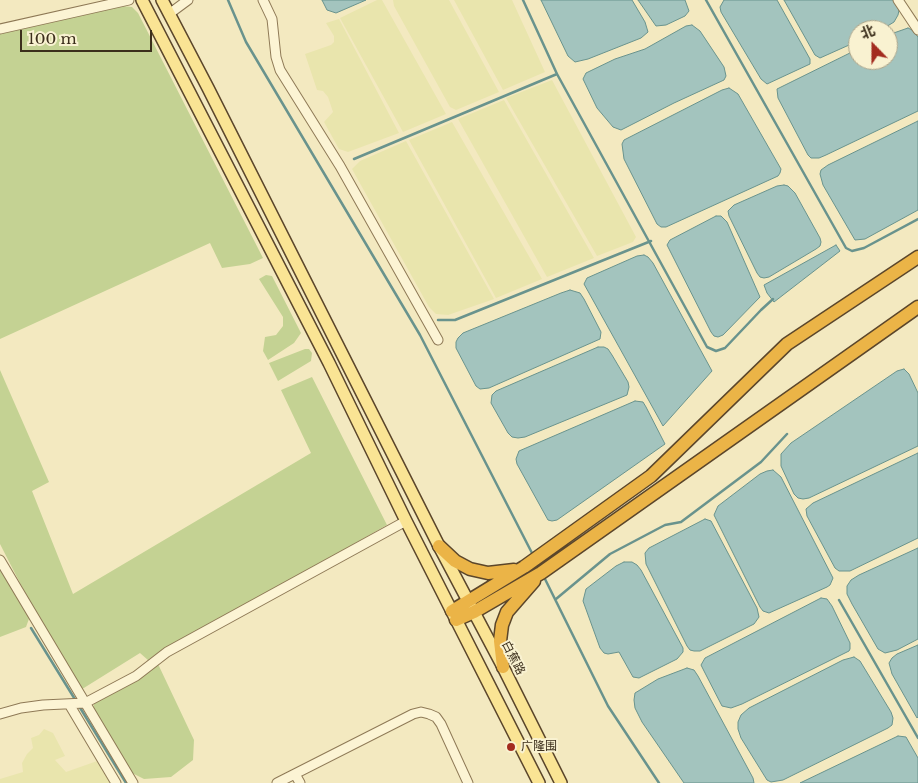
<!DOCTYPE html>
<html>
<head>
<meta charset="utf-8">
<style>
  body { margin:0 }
  #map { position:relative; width:918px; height:783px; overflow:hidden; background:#f3e9c0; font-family:"Libre Baskerville","Noto Sans SC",serif }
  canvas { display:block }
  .north { position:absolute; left:848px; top:20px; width:50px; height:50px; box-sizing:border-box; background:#f9f2d1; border:1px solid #ada489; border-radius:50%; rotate:338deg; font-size:14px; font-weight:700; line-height:20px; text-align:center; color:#3c2f1c }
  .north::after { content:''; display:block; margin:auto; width:18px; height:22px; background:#a32c1f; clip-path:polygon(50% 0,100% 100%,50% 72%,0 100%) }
  .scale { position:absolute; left:20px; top:30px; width:132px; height:22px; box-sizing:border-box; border:2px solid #3c2f1c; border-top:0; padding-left:6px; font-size:15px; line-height:18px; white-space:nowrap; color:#3c2f1c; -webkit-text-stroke:4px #f9f2d1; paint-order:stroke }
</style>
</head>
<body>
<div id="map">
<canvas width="918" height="783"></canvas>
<div class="north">北</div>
<div class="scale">100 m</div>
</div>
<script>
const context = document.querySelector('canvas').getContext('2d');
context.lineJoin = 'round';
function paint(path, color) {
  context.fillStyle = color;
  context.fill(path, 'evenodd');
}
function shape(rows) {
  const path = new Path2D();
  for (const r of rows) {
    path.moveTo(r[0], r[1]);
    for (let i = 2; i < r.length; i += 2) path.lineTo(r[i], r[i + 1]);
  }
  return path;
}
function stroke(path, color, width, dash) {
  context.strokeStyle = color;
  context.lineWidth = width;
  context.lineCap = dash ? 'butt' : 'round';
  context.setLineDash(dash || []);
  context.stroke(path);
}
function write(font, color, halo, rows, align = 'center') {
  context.font = font + ' "Libre Baskerville","Noto Sans SC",serif';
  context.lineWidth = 4;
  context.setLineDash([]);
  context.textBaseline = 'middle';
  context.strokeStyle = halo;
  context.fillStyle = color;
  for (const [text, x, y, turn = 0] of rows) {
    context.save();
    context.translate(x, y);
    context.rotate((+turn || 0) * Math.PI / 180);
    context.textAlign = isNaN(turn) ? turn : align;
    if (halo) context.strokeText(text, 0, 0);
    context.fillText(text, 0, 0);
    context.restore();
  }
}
paint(shape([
  [377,0,382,0,446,114,403,132,340,18],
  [393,0,449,0,499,92,456,110,450,107,394,6],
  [454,0,512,0,545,72,503,90],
  [339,19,399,133,348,152,339,149,324,122,333,112,328,97,323,91,317,90,305,54,331,45,334,42,334,36,326,23],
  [552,80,636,237,633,242,597,256,506,98],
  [504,100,594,258,547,277,458,119],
  [452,122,542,279,496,298,409,140],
  [406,141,494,299,448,315,436,314,429,307,352,169,360,161],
  [44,729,53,733,65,756,55,760,66,772,100,760,114,783,0,783,0,779,23,772,22,763,27,754,33,748,31,738,39,735]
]), '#e9e5ad');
paint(shape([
  [122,6,132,7,138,13,263,258,250,264,222,268,210,243,0,339,0,33],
  [266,275,272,276,301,333,294,343,268,360,263,351,265,337,276,335,283,326,283,317,259,279],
  [305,349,309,349,312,353,311,361,278,381,269,363],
  [0,370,49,482,32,491,73,594,311,453,281,390,312,377,387,525,149,661,140,653,79,691,21,585,0,544],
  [0,569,30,616,26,627,0,637],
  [158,664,194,740,193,760,171,777,144,779,128,771,93,709,94,704,98,700]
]), '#c4d293');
const water = shape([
  [322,0,366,0,336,13,327,10,322,0],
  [541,0,632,0,645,22,648,32,641,38,588,59,575,62,568,56,541,0],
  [638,0,685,0,689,11,685,16,666,25,656,26,638,0],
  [724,0,777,0,810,59,810,64,767,84,761,79,721,12,720,7,724,0],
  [784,0,894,0,899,10,898,15,894,22,881,30,858,30,858,41,820,58,815,55,784,0],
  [692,25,700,31,724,67,726,76,724,80,674,103,625,128,621,130,613,127,597,108,583,79,586,73,615,59,645,49,686,26,692,25],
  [908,28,912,30,918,37,918,111,826,155,819,158,811,158,808,155,778,98,777,89,858,49,858,60,888,60,888,35,908,28],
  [729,88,738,94,781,169,780,173,778,176,666,227,661,227,657,224,624,159,622,144,624,140,722,90,729,88],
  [918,121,918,210,865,239,855,240,823,185,820,174,821,170,828,165,918,121],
  [784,185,788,186,795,193,820,238,821,242,820,246,816,249,769,277,764,278,760,277,757,273,729,216,728,211,734,205,777,186,784,185],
  [716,216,721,216,727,222,760,297,723,335,718,337,714,336,711,332,667,245,670,240,716,216],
  [836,245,840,251,774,302,767,293,764,285,836,245],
  [644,255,648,257,653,263,712,371,663,426,584,284,587,278,637,256,644,255],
  [570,290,580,293,584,299,601,332,600,339,489,388,480,389,476,386,456,348,456,342,458,338,463,333,561,293,570,290],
  [598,347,604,347,608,349,612,355,628,382,629,387,627,395,525,437,518,438,512,437,508,433,491,403,492,395,496,391,598,347],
  [904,369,909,374,918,393,918,446,809,498,803,499,798,498,794,494,781,466,781,454,791,443,897,371,904,369],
  [635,401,643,402,646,407,665,444,557,520,552,521,548,520,517,464,516,459,519,451,635,401],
  [918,453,918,538,850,571,839,571,835,568,807,516,806,509,813,503,918,453],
  [773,470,781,477,833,578,830,585,827,587,769,613,763,611,760,607,714,515,718,506,760,474,767,471,773,470],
  [705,519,711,521,757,608,759,617,754,624,700,651,694,651,690,650,687,646,646,564,645,553,649,548,705,519],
  [918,548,918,639,897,650,885,653,878,649,852,604,847,594,847,586,851,580,859,575,918,548],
  [624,562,632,562,637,565,641,570,683,648,683,652,677,659,639,678,633,677,619,652,608,654,604,653,600,648,583,601,586,589,616,566,624,562],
  [821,598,827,599,832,606,850,643,850,649,849,651,742,704,731,708,722,706,704,671,701,665,705,658,821,598],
  [918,645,918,717,917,718,892,674,889,663,892,658,897,654,918,645],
  [854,657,860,661,891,712,893,718,892,725,888,728,783,780,771,782,767,780,741,738,738,729,738,722,741,715,749,708,843,660,854,657],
  [687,668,694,670,698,676,753,778,754,783,684,783,642,722,635,708,634,700,635,693,658,679,687,668],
  [898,736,906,737,918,758,918,783,800,783,898,736]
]);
paint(water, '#a3c4be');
stroke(water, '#69938d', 1);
stroke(shape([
  [228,0,246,42,420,335,533,555],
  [523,0,557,74,707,347,716,351,725,348,761,310,773,299],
  [706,0,846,248,852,251,864,248,918,219],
  [354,159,557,74],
  [438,320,455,320,651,241],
  [543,575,608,706,659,783],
  [556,599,610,554,665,525,681,522,761,462,787,434],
  [839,600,918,738],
  [31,628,76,701],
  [79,706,126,783]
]), '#69938d', 2.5);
const minor = shape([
  [263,0,272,19,276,57,280,70,340,166,438,340],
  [898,0,918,30],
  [169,14,188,0],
  [0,29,129,0],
  [0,560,133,783],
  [69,704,116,783],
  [0,714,21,708,43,705,85,703,136,676,167,652,406,521],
  [295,774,300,783],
  [277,783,413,714,421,712,429,714,436,717,441,724,468,783]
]);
const major = shape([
  [142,0,329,363,406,521,539,783],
  [162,0,208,88,439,546,503,667,561,783]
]);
const highway = shape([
  [439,546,455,561,470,569,488,573,514,570],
  [452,611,524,567,651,476,787,344,918,257],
  [456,620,474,612,541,573,918,307],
  [503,667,500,641,502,625,507,612,534,581]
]);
stroke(minor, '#8e7956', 11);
stroke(major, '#5b462b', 14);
stroke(highway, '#5b462b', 15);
stroke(minor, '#fcf4d4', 9);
stroke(major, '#fae494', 11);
stroke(highway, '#ebb447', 12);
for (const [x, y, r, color] of [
  [511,747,5,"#a32c1f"]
]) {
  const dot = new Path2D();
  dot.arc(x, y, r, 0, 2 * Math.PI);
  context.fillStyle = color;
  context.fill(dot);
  stroke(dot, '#f9f2d1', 2);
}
write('12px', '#3c2f1c', '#f9f2d1', [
  ["白蕉路",513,658,63]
]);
write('12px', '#3c2f1c', '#f9f2d1', [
  ["广隆围",521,747]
], 'left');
</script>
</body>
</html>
